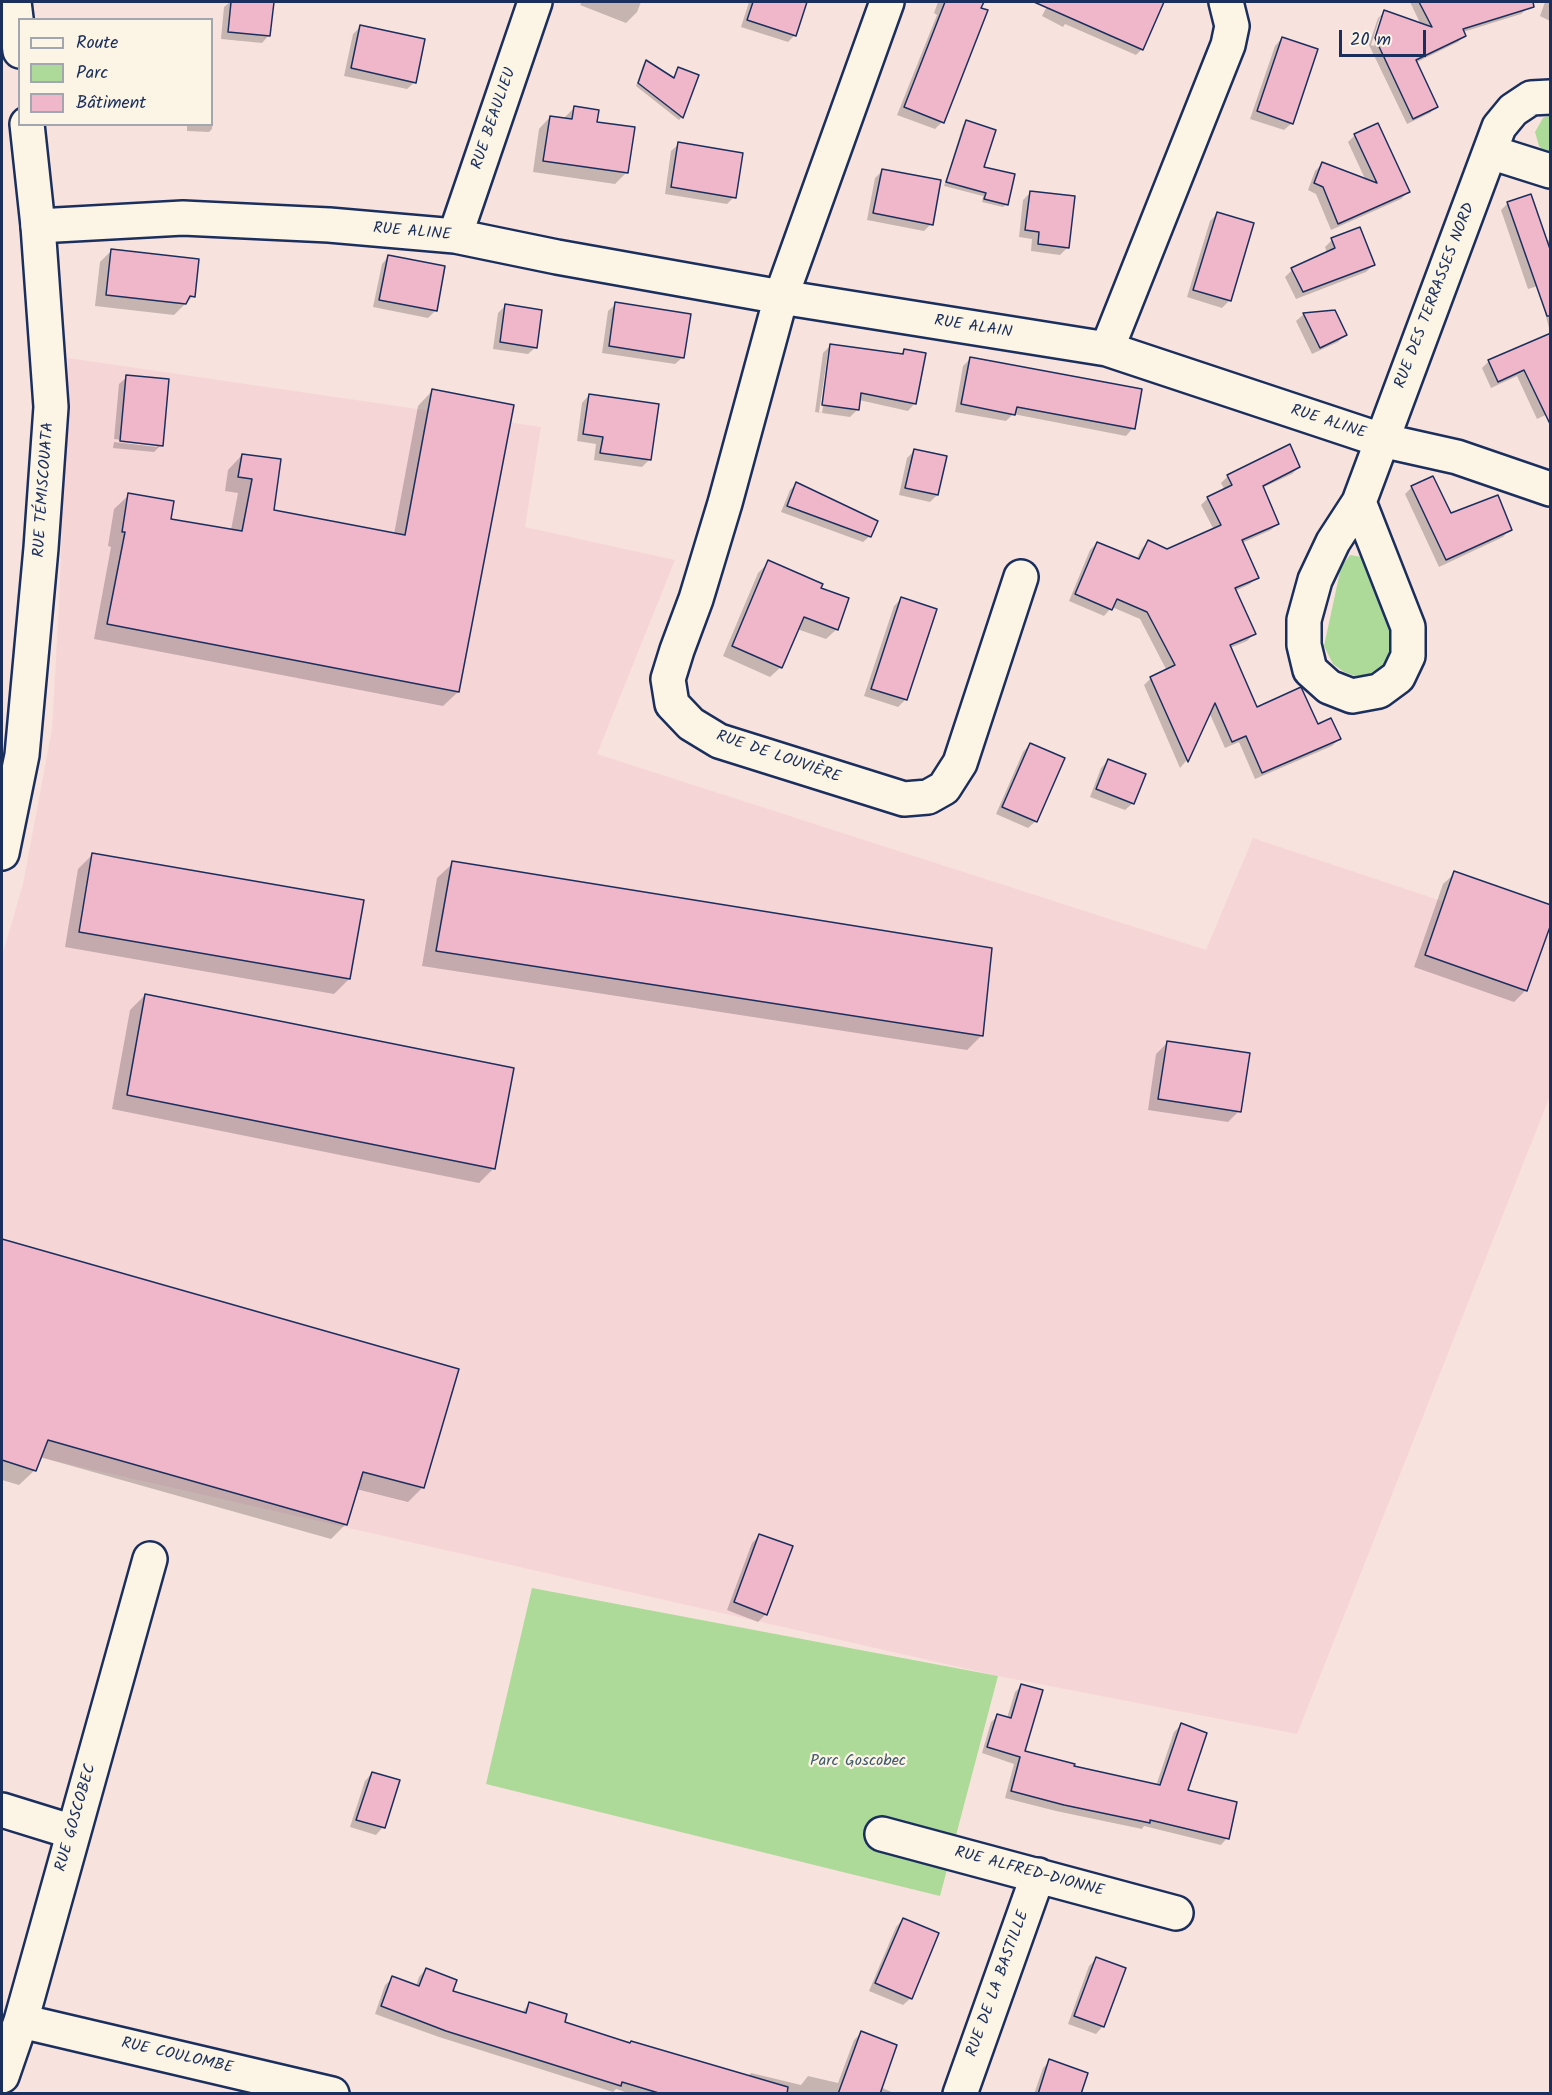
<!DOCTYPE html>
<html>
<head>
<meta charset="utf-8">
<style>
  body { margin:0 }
  #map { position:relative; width:1552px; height:2095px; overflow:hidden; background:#f8e2dd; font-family:Kalam,sans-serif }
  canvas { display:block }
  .frame { position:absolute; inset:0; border:3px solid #1b2f5e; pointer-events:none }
  .legend { position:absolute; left:18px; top:18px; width:195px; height:108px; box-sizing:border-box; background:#fcf5e5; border:2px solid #a2a6af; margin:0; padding:8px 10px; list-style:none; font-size:18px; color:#1b2f5e }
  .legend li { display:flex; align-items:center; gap:12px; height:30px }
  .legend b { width:30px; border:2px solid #a2a6af }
  .scale { position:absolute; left:1339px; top:30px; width:87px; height:27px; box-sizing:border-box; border:3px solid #1b2f5e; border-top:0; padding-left:8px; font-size:18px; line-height:21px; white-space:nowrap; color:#1b2f5e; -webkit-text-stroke:4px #fcf5e5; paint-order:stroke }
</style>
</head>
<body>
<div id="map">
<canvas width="1552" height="2095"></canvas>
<div class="frame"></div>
<ul class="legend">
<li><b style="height:8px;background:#fcf5e5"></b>Route</li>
<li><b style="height:16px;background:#aeda99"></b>Parc</li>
<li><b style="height:16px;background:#f0b7ca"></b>Bâtiment</li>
</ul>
<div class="scale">20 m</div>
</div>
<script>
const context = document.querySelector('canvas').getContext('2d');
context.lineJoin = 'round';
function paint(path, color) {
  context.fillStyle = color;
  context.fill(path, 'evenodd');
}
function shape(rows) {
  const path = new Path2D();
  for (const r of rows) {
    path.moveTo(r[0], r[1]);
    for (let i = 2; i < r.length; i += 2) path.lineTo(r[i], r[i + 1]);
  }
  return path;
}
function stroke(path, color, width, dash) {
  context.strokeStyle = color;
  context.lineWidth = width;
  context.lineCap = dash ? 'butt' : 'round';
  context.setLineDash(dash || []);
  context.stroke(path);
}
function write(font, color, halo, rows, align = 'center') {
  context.font = font + ' Kalam,sans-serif';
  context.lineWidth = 4.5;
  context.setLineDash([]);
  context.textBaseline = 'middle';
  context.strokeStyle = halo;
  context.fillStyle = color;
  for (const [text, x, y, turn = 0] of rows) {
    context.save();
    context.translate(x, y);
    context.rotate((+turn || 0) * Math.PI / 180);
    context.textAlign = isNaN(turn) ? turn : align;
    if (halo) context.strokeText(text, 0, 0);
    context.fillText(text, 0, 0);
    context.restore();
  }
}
paint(shape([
  [68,358,541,427,525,527,675,560,597,754,1206,950,1253,838,1550,937,1550,1096,1297,1734,998,1676,2,1449,2,956,23,884,52,729,59,605]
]), '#f6d5d7');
paint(shape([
  [1550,115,1550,152,1542,149,1539,146,1535,132,1543,118],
  [1350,555,1362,557,1367,563,1392,635,1392,653,1387,661,1378,670,1368,675,1355,676,1344,672,1333,664,1324,646,1341,567],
  [532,1588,998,1676,940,1896,486,1784]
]), '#aeda99');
paint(shape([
  [230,2,272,4,269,35,262,43,221,39,224,7],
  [582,2,641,2,637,12,626,23,580,5],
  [749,2,806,2,795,35,788,42,741,27],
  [938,2,982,2,942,122,935,129,897,115,937,15,934,13],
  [1049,2,1093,2,1104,7,1107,2,1162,2,1142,49,1136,55,1065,24,1063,27,1042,16],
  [1410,2,1526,2,1528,8,1521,14,1463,32,1464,36,1458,42,1415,63,1437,106,1430,113,1407,124,1369,45,1378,18,1385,12,1421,25],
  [1380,17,1383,17,1374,46,1371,45],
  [1545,2,1550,2,1550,21,1540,16],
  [360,27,415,82,407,89,344,76,353,34],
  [1282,38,1292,123,1284,130,1250,119,1275,46],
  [646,62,673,79,678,69,682,117,679,120,636,86,643,65],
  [212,103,213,103,212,129,209,132,187,131,187,124,212,124],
  [574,108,595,123,627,172,615,184,533,172,539,129,550,117,563,119],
  [967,122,982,168,1007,204,1003,207,982,202,983,196,944,186,963,125],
  [1355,135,1408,192,1401,199,1331,230,1316,194,1308,190,1315,171,1322,164,1366,181,1348,142],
  [679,144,734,197,727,204,665,194,671,151],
  [882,171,931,224,924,231,867,220,875,178],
  [1030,193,1068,247,1060,255,1031,251,1032,239,1019,237,1023,200],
  [1508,203,1545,241,1550,240,1550,332,1538,286,1528,289,1501,210],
  [1218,213,1230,300,1222,308,1187,297,1210,221],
  [1332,240,1373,265,1366,272,1296,299,1285,277,1292,270,1327,253,1325,247],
  [111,251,193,296,174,315,95,306,100,262],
  [389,256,435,311,428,318,373,307,382,264],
  [616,304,683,357,675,364,602,353,608,311],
  [505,306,536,347,528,354,493,349,498,313],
  [1304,314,1345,335,1338,342,1312,354,1296,321],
  [1550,334,1550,413,1537,419,1517,376,1491,388,1482,368,1489,361],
  [831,345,900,355,905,350,915,403,908,411,859,400,858,409,850,417,815,412,823,353],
  [828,352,831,352,822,413,819,412],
  [970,359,1133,428,1126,436,1013,414,1006,421,955,412,963,366],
  [127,377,161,445,154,452,113,448,114,442,157,447,157,444,114,439,119,384],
  [432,391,458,692,443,706,94,639,111,547,108,546,114,509,129,495,169,520,231,530,238,493,225,491,228,470,242,455,273,511,394,534,418,406],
  [589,395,650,459,642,467,594,460,596,444,577,441,582,403],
  [914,451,937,495,930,502,899,495,907,458],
  [1299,467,1292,474,1262,488,1278,523,1271,530,1242,543,1257,577,1250,584,1235,591,1254,634,1247,641,1230,648,1256,709,1317,726,1339,739,1332,746,1255,779,1239,742,1225,748,1209,712,1186,761,1180,768,1144,685,1151,678,1167,671,1140,619,1112,607,1104,616,1069,601,1090,550,1097,543,1136,560,1142,548,1149,541,1167,550,1214,530,1201,505,1208,498,1225,490,1221,483,1228,476],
  [796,484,870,536,863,542,781,512,790,490],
  [1412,487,1450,515,1510,529,1503,537,1439,567,1405,494],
  [769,562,819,589,837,629,826,639,797,629,781,667,770,677,723,656,758,573],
  [902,598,935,610,905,700,898,707,864,696,894,606],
  [1030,744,1036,821,1028,828,996,814,1023,752],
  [1108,761,1133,803,1125,810,1090,797,1101,768],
  [93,854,349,979,334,994,65,947,78,869],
  [453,863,982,1035,967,1050,422,966,437,878],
  [1455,873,1526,990,1514,1002,1414,967,1443,884],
  [145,995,494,1168,479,1183,112,1109,130,1010],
  [1168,1042,1239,1111,1228,1122,1148,1110,1156,1054],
  [2,1241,457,1370,423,1487,408,1502,356,1489,346,1524,331,1539,40,1457,35,1470,19,1485,2,1480],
  [759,1536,766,1614,758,1622,727,1610,752,1543],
  [1022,1685,1023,1752,1072,1767,1156,1786,1174,1732,1181,1725,1186,1791,1227,1838,1221,1845,1144,1826,1142,1829,1056,1811,1005,1798,1014,1764,982,1753,991,1722,998,1716,1007,1718,1015,1692],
  [372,1773,383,1827,376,1835,350,1827,365,1781],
  [903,1919,911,1998,903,2005,869,1991,896,1927],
  [1096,1959,1103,2026,1096,2034,1068,2024,1089,1966],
  [426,1969,451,1992,522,2013,529,2004,563,2023,630,2044,747,2077,751,2073,801,2085,808,2076,838,2083,854,2040,861,2033,880,2087,894,2093,631,2094,616,2089,613,2092,439,2037,375,2014,385,1985,393,1978,416,1986,419,1977],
  [1050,2061,1079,2094,1034,2094,1043,2068]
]), '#0003');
const building = shape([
  [231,2,274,2,270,36,228,32,231,2],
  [753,2,807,2,796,36,747,20,753,2],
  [945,2,984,2,981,8,988,10,944,123,904,107,945,2],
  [1034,2,1164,2,1143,50,1034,2],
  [1419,2,1533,2,1534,7,1463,29,1466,36,1416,60,1438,107,1413,119,1375,38,1384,10,1432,27,1419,2],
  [360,25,425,39,416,83,351,68,360,25],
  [1282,37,1318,49,1293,124,1257,111,1282,37],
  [646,60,674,78,678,67,699,75,683,118,638,83,646,60],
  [574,106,599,110,597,122,635,127,628,173,543,161,550,116,572,119,574,106],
  [966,120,996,130,984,167,1015,174,1008,205,984,199,986,193,946,182,966,120],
  [1378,123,1410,192,1338,224,1323,187,1314,183,1322,162,1377,183,1354,134,1378,123],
  [678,142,743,153,736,198,671,187,678,142],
  [882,169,941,180,933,225,873,213,882,169],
  [1030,191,1075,196,1069,248,1038,244,1039,232,1025,230,1030,191],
  [1531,194,1551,252,1551,316,1547,316,1507,202,1531,194],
  [1217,212,1254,223,1231,301,1193,290,1217,212],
  [1360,227,1375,265,1303,292,1291,268,1335,248,1331,238,1360,227],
  [111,249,199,259,195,297,190,296,186,304,106,295,111,249],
  [388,255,445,266,437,311,379,300,388,255],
  [615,302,691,314,684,358,609,346,615,302],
  [505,304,542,310,537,348,500,342,505,304],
  [1335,310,1347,335,1320,348,1303,313,1335,310],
  [1551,333,1551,426,1524,370,1498,382,1488,360,1551,333],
  [830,344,903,354,904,349,926,353,916,404,861,393,859,410,822,405,830,344],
  [970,357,1142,389,1135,429,1017,407,1015,415,961,404,970,357],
  [126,375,169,379,163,446,120,441,126,375],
  [432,389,514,405,459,692,107,624,125,532,122,532,128,493,174,501,171,519,242,531,252,479,238,477,242,454,281,459,274,510,405,535,432,389],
  [589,394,659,404,651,460,600,453,603,437,583,434,589,394],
  [1290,444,1300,467,1263,486,1279,524,1242,540,1259,578,1235,588,1256,634,1230,645,1257,707,1301,687,1318,724,1331,718,1341,739,1262,773,1246,736,1232,742,1215,703,1188,762,1150,677,1175,665,1147,612,1117,599,1112,610,1075,594,1097,542,1139,559,1148,540,1167,549,1221,525,1207,497,1232,485,1227,475,1290,444],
  [914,449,947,456,938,495,905,488,914,449],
  [1433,476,1451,513,1498,495,1512,530,1446,560,1411,486,1433,476],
  [796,482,878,521,871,537,787,506,796,482],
  [768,560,823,584,821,588,849,598,838,630,804,617,782,668,732,646,768,560],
  [901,597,937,609,907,700,871,689,901,597],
  [1030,743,1065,758,1037,822,1002,807,1030,743],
  [1108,759,1146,774,1134,804,1096,789,1108,759],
  [92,853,364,900,350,979,79,932,92,853],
  [452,861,992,948,983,1036,436,951,452,861],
  [1454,871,1551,905,1551,924,1527,991,1425,955,1454,871],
  [145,994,514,1068,495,1169,127,1095,145,994],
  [1167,1041,1250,1053,1241,1112,1158,1099,1167,1041],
  [2,1239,459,1369,424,1488,363,1472,347,1525,48,1440,36,1471,2,1460,2,1239],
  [759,1534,793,1546,767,1615,734,1602,759,1534],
  [1021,1684,1043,1690,1025,1751,1075,1764,1074,1766,1160,1785,1181,1723,1207,1733,1188,1790,1237,1802,1229,1839,1150,1820,1150,1823,1064,1805,1011,1791,1020,1757,987,1747,997,1714,1011,1718,1021,1684],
  [372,1772,400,1780,385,1828,356,1820,372,1772],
  [903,1918,939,1933,912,1999,875,1983,903,1918],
  [1096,1957,1126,1968,1104,2027,1074,2016,1096,1957],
  [426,1968,457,1980,453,1991,526,2013,529,2002,567,2014,565,2022,630,2043,631,2041,788,2087,787,2094,662,2094,622,2082,621,2086,446,2031,381,2006,392,1976,419,1986,426,1968],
  [861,2031,897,2045,880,2094,838,2094,861,2031],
  [1049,2059,1088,2073,1081,2094,1038,2094,1049,2059]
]);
paint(building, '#f0b7ca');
stroke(building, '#1b2f5e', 1.5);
const minor = shape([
  [887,2,781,297,1107,349,1381,440,1457,457,1550,489],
  [1490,152,1550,171],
  [38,226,183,218,329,225,455,236,557,257,781,297,725,503,696,599,677,650,668,679,672,704,691,724,719,741,904,799,928,797,944,788,960,763,1021,577],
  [455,236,535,2],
  [1107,349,1228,45,1232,26,1226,2],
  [1359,502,1408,627,1408,656,1398,677,1379,691,1352,696,1329,687,1310,670,1304,645,1304,620,1315,580,1333,542,1359,502,1499,127,1513,110,1531,98,1550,97],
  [2,1810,73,1832],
  [882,1834,1176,1913],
  [21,2021,332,2094],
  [2,2076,21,2021,150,1559],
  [960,2094,1038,1875]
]);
const major = shape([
  [14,2,20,51],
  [2,853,22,755,41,548,51,407,38,226,27,124]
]);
stroke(minor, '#1b2f5e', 38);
stroke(major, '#1b2f5e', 38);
stroke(minor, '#fcf5e5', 33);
stroke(major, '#fcf5e5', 33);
write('16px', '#1b2f5e', '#fcf5e5', [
  ["RUE BEAULIEU",495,119,-71],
  ["RUE ALINE",412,233,5],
  ["RUE DES TERRASSES NORD",1436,296,-69],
  ["RUE ALAIN",973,328,9],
  ["RUE ALINE",1328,423,18],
  ["RUE TÉMISCOUATA",45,490,-86],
  ["RUE DE LOUVIÈRE",778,758,19],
  ["RUE GOSCOBEC",77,1818,-74],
  ["RUE ALFRED-DIONNE",1029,1873,15],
  ["RUE DE LA BASTILLE",999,1984,-70],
  ["RUE COULOMBE",177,2057,13]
]);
write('16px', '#405a6d', '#fcf5e5', [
  ["Parc Goscobec",858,1762]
]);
</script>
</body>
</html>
